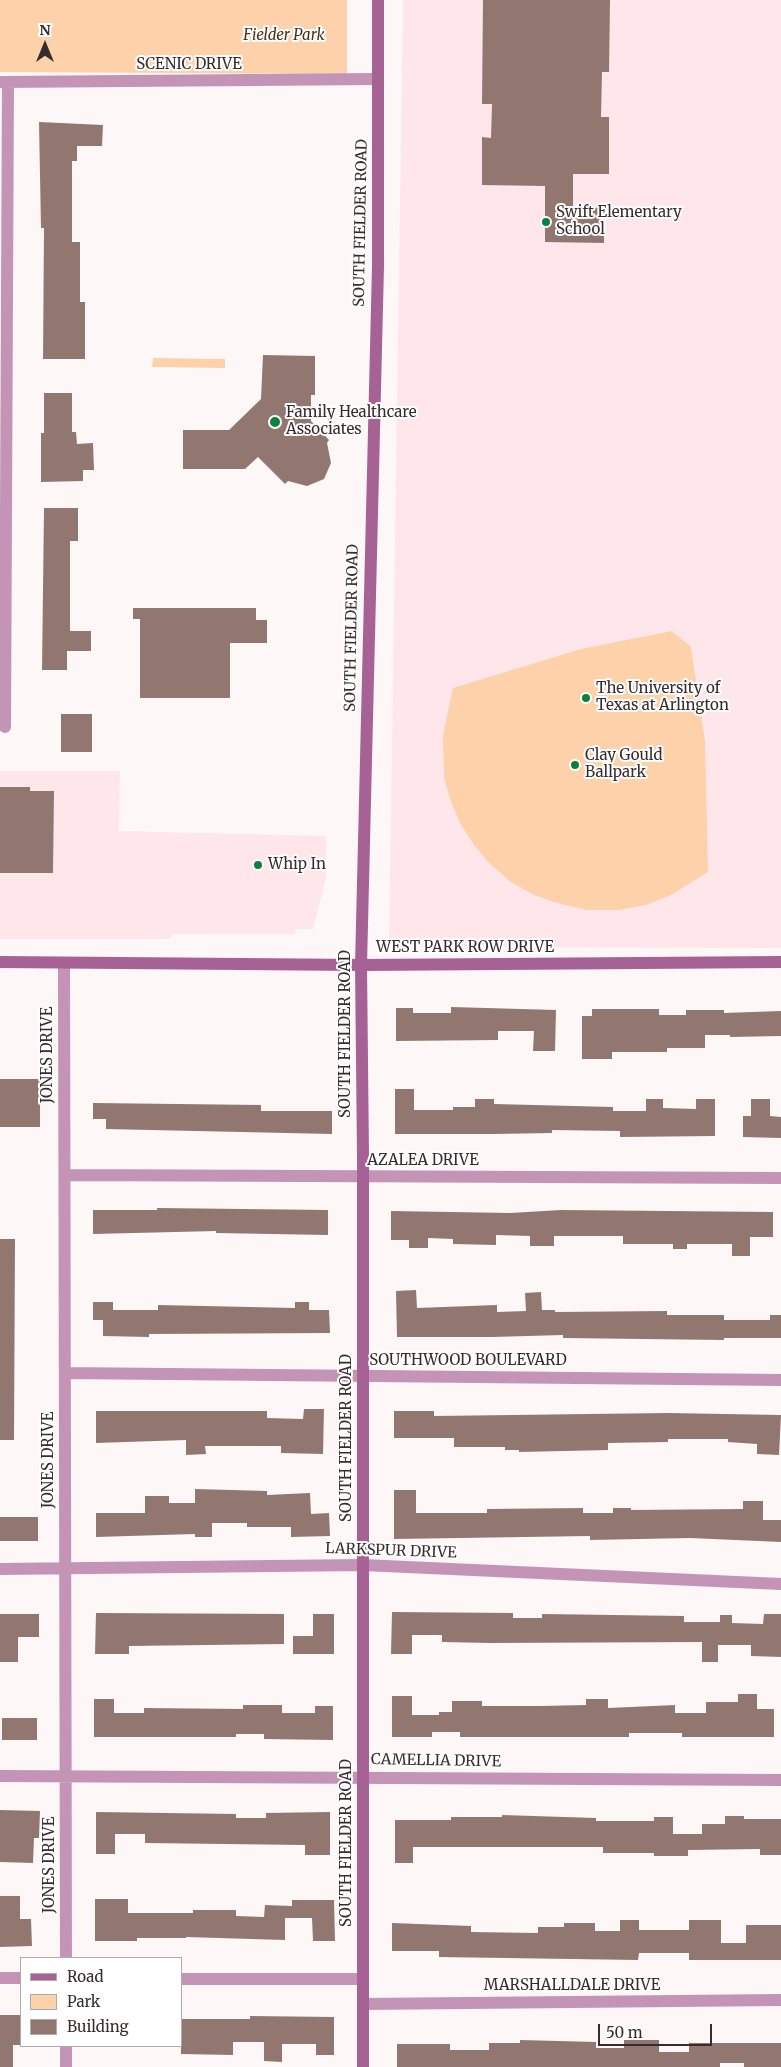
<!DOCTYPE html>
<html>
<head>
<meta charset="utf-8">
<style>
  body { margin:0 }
  #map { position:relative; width:781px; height:2067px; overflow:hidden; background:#fdf7f8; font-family:Merriweather,serif }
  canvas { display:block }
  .legend { position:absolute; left:20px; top:1957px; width:162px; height:90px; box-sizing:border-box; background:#fff; border:1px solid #afaaab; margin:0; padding:6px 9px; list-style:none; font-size:15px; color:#372b2d }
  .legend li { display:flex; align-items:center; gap:10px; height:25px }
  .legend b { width:25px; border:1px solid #afaaab }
  .north { position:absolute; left:20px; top:20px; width:50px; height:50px; -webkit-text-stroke:4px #fff; paint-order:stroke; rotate:0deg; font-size:14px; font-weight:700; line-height:20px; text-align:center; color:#372b2d }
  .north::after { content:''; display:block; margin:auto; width:18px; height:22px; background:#372b2d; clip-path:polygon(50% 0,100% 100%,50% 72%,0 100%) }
  .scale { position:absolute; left:598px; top:2024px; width:114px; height:22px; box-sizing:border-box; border:2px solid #372b2d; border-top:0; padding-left:6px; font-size:15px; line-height:18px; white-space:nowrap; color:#372b2d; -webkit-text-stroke:4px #fff; paint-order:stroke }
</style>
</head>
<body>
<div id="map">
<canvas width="781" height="2067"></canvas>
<ul class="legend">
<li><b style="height:6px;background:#a66294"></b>Road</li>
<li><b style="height:14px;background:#fdd1a9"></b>Park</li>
<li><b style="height:14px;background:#927770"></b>Building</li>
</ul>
<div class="north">N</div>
<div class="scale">50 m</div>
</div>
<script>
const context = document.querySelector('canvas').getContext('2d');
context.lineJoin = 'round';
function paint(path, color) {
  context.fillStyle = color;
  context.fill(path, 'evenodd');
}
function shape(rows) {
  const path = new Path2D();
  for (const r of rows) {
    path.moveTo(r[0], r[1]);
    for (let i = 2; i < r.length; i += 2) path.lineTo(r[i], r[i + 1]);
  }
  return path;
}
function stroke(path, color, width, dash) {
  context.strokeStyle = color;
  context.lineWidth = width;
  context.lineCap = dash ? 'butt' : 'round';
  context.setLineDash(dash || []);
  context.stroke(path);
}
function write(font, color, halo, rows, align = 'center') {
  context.font = font + ' Merriweather,serif';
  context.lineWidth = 4;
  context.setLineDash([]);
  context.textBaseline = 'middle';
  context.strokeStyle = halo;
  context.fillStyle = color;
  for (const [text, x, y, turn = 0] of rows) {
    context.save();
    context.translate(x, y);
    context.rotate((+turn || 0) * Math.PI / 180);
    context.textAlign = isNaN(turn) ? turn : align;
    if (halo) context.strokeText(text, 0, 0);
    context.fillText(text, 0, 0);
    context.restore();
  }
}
paint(shape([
  [403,0,781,0,781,948,389,947],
  [0,771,120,771,119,831,326,836,326,878,313,929,296,929,295,934,174,934,169,939,0,939]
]), '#fee6ea');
paint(shape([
  [0,0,347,0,347,74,0,72],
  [153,358,225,359,225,368,152,367],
  [672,631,691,647,705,741,708,872,671,895,646,905,619,910,587,910,557,903,534,895,511,882,491,865,474,845,460,823,450,799,444,777,443,735,453,688,581,649]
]), '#fdd1a9');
paint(shape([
  [483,0,610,0,609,72,602,72,601,117,609,117,609,174,573,174,573,207,604,208,604,243,545,242,545,186,482,185,482,137,491,138,492,104,482,104],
  [39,122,103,125,102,146,77,146,77,161,72,161,72,242,80,242,80,302,85,302,85,359,43,359,44,228,41,228],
  [263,355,315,356,315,395,311,395,311,421,329,440,327,443,331,463,324,479,307,486,288,481,285,484,258,457,245,469,183,469,183,430,229,430,261,399],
  [44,393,72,393,72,432,76,432,77,444,93,443,94,470,83,470,83,481,41,482,41,433,44,433],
  [44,508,78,508,78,541,70,541,70,631,91,631,91,651,67,651,67,670,42,670],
  [133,608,256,608,256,620,267,620,267,643,230,643,230,698,140,698,140,619,133,619],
  [61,714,92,714,92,752,61,752],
  [0,787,30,787,30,791,54,791,53,873,0,873],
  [451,1007,556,1010,555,1051,533,1051,534,1031,498,1031,498,1040,396,1041,396,1008,413,1008,413,1013,451,1013],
  [592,1009,659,1009,659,1015,686,1015,686,1010,724,1010,724,1013,781,1011,781,1036,730,1037,730,1035,705,1035,705,1048,667,1048,667,1052,612,1052,612,1059,582,1059,582,1016,592,1016],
  [0,1079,40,1079,40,1127,0,1127],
  [395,1089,414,1089,414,1110,453,1110,453,1107,475,1107,475,1099,494,1099,494,1104,613,1107,613,1111,646,1111,646,1099,663,1099,663,1108,696,1109,696,1099,715,1099,715,1136,620,1137,620,1131,552,1130,552,1133,494,1134,395,1134],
  [751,1099,770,1099,770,1116,781,1117,781,1138,743,1137,743,1116,751,1116],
  [93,1103,261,1105,261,1111,332,1111,332,1134,106,1129,106,1119,93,1119],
  [157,1208,328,1210,328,1235,216,1233,216,1231,93,1234,93,1210,157,1210],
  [561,1210,773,1212,773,1237,750,1237,750,1256,732,1256,732,1244,687,1244,687,1249,673,1249,673,1244,623,1244,623,1236,554,1236,554,1246,530,1246,530,1236,496,1235,496,1245,453,1244,453,1239,428,1238,428,1248,409,1248,409,1240,391,1240,391,1211,510,1213],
  [0,1239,15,1239,14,1440,0,1440],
  [416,1290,417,1308,497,1305,497,1312,526,1311,525,1293,541,1292,542,1310,555,1310,555,1312,667,1311,667,1315,724,1315,724,1320,770,1320,770,1315,781,1315,781,1338,724,1338,724,1340,563,1338,563,1335,492,1337,397,1337,396,1291],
  [93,1302,113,1302,113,1310,158,1310,158,1305,295,1308,295,1302,309,1302,309,1310,329,1310,330,1333,149,1334,149,1337,103,1336,103,1320,93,1320],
  [304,1409,324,1409,323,1454,281,1453,281,1446,205,1446,206,1454,186,1455,186,1440,96,1443,96,1411,267,1411,267,1418,303,1419],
  [394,1411,434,1411,434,1416,668,1413,781,1415,779,1455,757,1454,757,1444,728,1442,728,1439,668,1439,668,1442,608,1443,608,1450,519,1452,519,1450,505,1450,505,1447,454,1447,454,1438,394,1438],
  [195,1489,267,1491,267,1495,310,1493,311,1514,329,1513,330,1536,291,1537,291,1527,247,1527,247,1523,212,1523,212,1537,195,1537,195,1534,96,1537,96,1513,145,1513,145,1496,169,1496,169,1503,195,1503],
  [394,1490,416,1490,416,1513,487,1513,487,1509,583,1508,583,1513,613,1513,613,1508,631,1508,631,1510,743,1509,743,1501,763,1501,763,1520,781,1520,781,1542,690,1538,590,1540,590,1536,394,1539],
  [0,1517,38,1517,38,1541,0,1541],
  [392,1612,513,1613,513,1618,542,1618,542,1614,684,1616,684,1622,720,1622,720,1615,732,1615,732,1623,763,1624,764,1614,781,1614,781,1657,751,1656,751,1645,718,1645,718,1662,702,1662,702,1642,491,1643,442,1642,442,1635,412,1635,412,1654,391,1654],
  [96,1613,284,1614,284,1644,129,1646,129,1654,95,1654],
  [0,1614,39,1614,39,1637,18,1637,18,1662,0,1662],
  [313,1614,334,1614,334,1654,293,1654,293,1636,313,1636],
  [738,1694,757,1694,757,1709,774,1709,774,1737,682,1737,682,1733,629,1733,629,1737,460,1737,460,1732,432,1732,432,1737,392,1737,392,1696,412,1696,412,1715,439,1715,439,1712,452,1712,452,1701,482,1701,482,1706,541,1706,586,1705,586,1699,608,1699,608,1708,675,1705,675,1713,706,1713,706,1702,738,1702],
  [94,1699,114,1699,114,1713,144,1713,144,1708,243,1709,243,1705,282,1705,282,1713,315,1713,315,1706,333,1706,333,1740,264,1739,264,1734,236,1734,236,1737,94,1737],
  [2,1718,37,1718,37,1740,2,1740],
  [0,1810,40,1811,39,1838,34,1838,33,1863,0,1862],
  [96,1812,236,1814,236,1818,266,1818,266,1813,330,1812,330,1855,305,1855,305,1845,145,1843,145,1834,115,1834,115,1854,96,1854],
  [502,1815,596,1818,596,1821,654,1821,654,1817,673,1817,673,1834,702,1834,702,1824,725,1824,725,1816,744,1816,744,1819,781,1819,781,1855,760,1855,760,1849,688,1850,688,1856,654,1856,654,1853,603,1853,603,1847,413,1847,413,1863,395,1863,395,1820,451,1820,451,1817,502,1817],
  [0,1896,20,1896,20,1919,31,1919,32,1946,0,1947],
  [95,1899,128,1899,128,1913,193,1913,193,1910,236,1910,236,1916,264,1917,265,1905,292,1906,292,1900,334,1900,335,1941,313,1941,312,1918,285,1918,285,1940,186,1937,186,1938,137,1938,137,1941,95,1941],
  [620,1920,639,1920,639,1930,689,1930,689,1920,721,1920,721,1943,746,1943,746,1925,781,1925,781,1960,689,1960,689,1953,639,1953,638,1960,439,1957,439,1951,392,1951,392,1923,471,1926,471,1932,538,1933,538,1927,564,1927,564,1923,595,1923,595,1931,620,1931],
  [0,2015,21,2015,21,2045,13,2045,13,2067,0,2067],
  [250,2016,334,2017,334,2055,316,2055,316,2044,282,2044,282,2062,264,2061,264,2042,233,2042,233,2055,181,2054,181,2019,250,2019],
  [520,2040,596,2042,596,2048,624,2048,624,2040,659,2040,659,2052,689,2052,689,2043,781,2043,781,2067,744,2067,744,2063,720,2063,720,2067,397,2067,397,2044,450,2044,450,2050,489,2050,489,2043,520,2043]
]), '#927770');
stroke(shape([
  [0,82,378,79],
  [5,727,8,82],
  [64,963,66,1958],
  [65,1175,781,1178],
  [65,1373,781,1380],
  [0,1569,363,1565,781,1584],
  [0,1776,781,1780],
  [0,1978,21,1978],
  [181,1979,363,1979],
  [363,2004,781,2000],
  [66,2046,66,2067]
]), '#c394b5', 12);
stroke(shape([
  [0,962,361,965,781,962],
  [363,2067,363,1156,361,965,378,266,378,0]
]), '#a66294', 12);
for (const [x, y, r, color] of [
  [546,222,5,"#09833c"],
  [275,422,6,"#09833c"],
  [586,698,5,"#09833c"],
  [575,765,5,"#09833c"],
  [258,865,5,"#09833c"]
]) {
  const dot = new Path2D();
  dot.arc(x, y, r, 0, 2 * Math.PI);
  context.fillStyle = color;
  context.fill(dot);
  stroke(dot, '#fff', 2);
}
write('italic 15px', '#483017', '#fff', [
  ["Fielder Park",284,36]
]);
write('15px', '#372b2d', '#fff', [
  ["SCENIC DRIVE",189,65],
  ["SOUTH FIELDER ROAD",361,223,-89],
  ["SOUTH FIELDER ROAD",352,628,-89],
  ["WEST PARK ROW DRIVE",465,948],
  ["SOUTH FIELDER ROAD",346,1034,-90],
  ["JONES DRIVE",48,1055,-90],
  ["AZALEA DRIVE",423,1161],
  ["SOUTHWOOD BOULEVARD",468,1361],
  ["SOUTH FIELDER ROAD",347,1438,-90],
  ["JONES DRIVE",49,1460,-90],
  ["LARKSPUR DRIVE",391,1551,2],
  ["CAMELLIA DRIVE",436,1761,1],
  ["SOUTH FIELDER ROAD",347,1843,-90],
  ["JONES DRIVE",50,1865,-90],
  ["MARSHALLDALE DRIVE",572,1986]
]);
write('15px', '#372b2d', '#fff', [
  ["Swift Elementary",556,213],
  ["School",556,230],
  ["Family Healthcare",286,413],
  ["Associates",286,430],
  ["The University of",596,689],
  ["Texas at Arlington",596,706],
  ["Clay Gould",585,756],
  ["Ballpark",585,773],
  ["Whip In",268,865]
], 'left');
</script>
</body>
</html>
